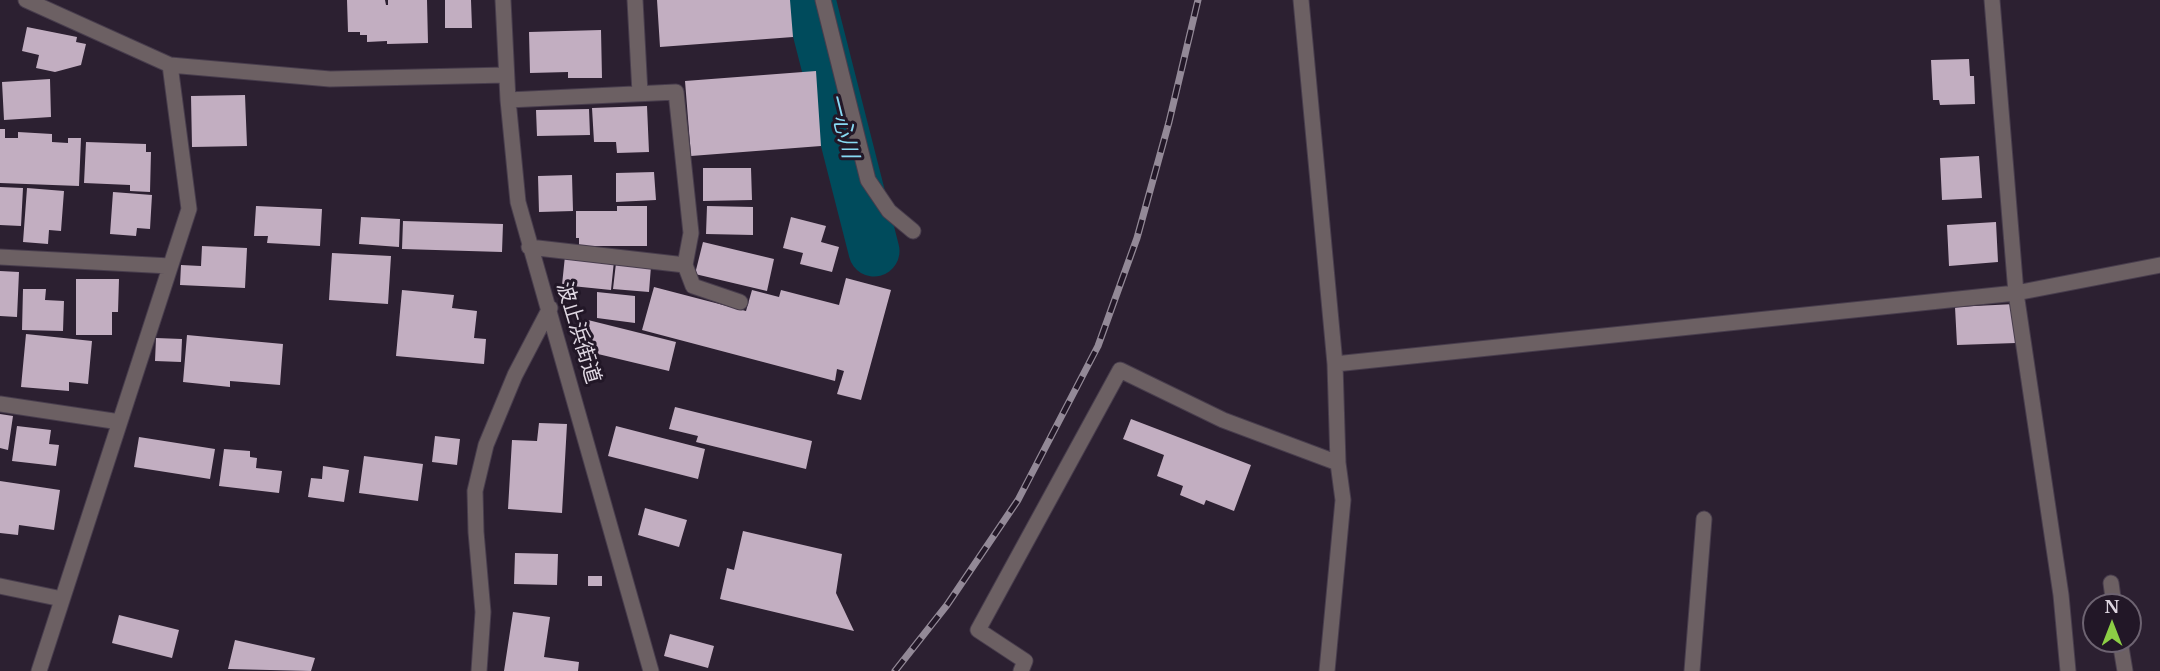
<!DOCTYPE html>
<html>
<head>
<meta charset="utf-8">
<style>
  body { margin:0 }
  #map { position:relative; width:2160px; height:671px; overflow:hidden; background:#2c2031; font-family:"Libre Baskerville",serif }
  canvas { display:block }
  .north { position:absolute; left:2082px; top:593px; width:60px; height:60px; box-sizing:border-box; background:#221727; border:2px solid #6d6371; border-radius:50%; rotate:0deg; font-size:16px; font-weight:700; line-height:24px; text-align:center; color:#ded6e1 }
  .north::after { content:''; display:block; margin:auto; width:21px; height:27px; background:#8cce45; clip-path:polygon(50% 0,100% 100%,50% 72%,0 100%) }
</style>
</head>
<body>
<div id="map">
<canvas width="2160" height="671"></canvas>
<div class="north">N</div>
</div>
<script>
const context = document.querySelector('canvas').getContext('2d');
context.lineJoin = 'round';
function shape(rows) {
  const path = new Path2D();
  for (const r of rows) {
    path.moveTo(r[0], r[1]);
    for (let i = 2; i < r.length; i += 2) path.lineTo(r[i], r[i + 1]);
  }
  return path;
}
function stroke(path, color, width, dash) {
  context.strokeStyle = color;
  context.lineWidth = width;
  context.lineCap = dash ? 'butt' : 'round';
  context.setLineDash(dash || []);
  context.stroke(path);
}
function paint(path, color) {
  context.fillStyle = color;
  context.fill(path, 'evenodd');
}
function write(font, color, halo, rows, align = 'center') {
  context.font = font + ' "Libre Baskerville","Noto Sans JP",serif';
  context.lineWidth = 6;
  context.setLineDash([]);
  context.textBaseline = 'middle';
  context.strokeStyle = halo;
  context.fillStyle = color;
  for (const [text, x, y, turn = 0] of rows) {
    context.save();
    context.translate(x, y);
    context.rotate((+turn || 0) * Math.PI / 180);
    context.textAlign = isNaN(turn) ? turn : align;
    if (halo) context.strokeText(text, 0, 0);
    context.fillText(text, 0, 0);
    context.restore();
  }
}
stroke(shape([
  [810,0,874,251]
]), '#004b5c', 51);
paint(shape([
  [347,0,385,0,386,5,388,5,388,0,427,0,428,43,387,44,387,41,367,42,367,35,360,35,360,32,348,32],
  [445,0,471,0,472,28,445,28],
  [657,0,790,0,793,37,660,47],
  [27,27,77,37,76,42,86,44,81,65,55,72,36,68,39,55,22,51],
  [601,30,602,78,568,78,568,72,530,73,529,32],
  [1969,59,1970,76,1974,76,1975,104,1940,105,1939,100,1933,100,1931,60],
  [816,71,821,146,691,156,685,81],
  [50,79,51,117,4,120,2,82],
  [245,95,247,146,192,147,191,96],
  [647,106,649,152,617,153,616,142,594,142,592,108],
  [589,109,590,135,537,136,536,110],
  [0,129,5,129,5,138,18,138,18,132,52,134,52,142,68,143,68,138,81,138,79,186,0,183],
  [86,142,146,144,146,152,151,152,150,192,130,191,130,185,84,183],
  [1979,156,1982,198,1942,200,1940,158],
  [703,168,751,168,752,200,703,201],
  [654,172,656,200,616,202,616,173],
  [572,175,573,211,539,212,538,176],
  [0,187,23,188,21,226,0,225],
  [27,188,64,191,61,231,49,230,48,244,23,242],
  [113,192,152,195,150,229,137,228,136,236,110,234],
  [256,206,322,209,320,246,267,243,268,236,254,236],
  [617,206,647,206,647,246,579,246,579,238,576,238,576,211,617,211],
  [707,206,753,207,753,235,706,234],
  [361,217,400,219,399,247,359,244],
  [791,217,826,226,821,242,839,247,832,272,800,264,803,253,783,248],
  [403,221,503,224,502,252,402,249],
  [1996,222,1998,262,1949,266,1947,225],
  [703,242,774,259,767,291,695,274],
  [202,246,247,248,245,288,180,285,181,265,201,266],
  [332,253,391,256,388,304,329,300],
  [565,256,614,261,611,290,562,285],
  [616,263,651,266,649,292,613,289],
  [0,271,19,272,17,317,0,316],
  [846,278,891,290,861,400,837,394,844,371,837,369,835,381,642,330,654,287,746,311,752,290,779,297,781,290,839,305],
  [76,279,119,279,118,312,112,312,112,335,76,335],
  [23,289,46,289,45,300,64,301,63,331,22,330],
  [402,290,454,295,452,308,477,311,474,338,486,339,484,364,396,356],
  [597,292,635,296,635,323,597,318],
  [2015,304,2016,343,1957,345,1955,307],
  [584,319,676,342,669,371,577,349],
  [26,334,92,341,88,384,69,382,69,391,21,387],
  [187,335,283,344,280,385,230,381,230,387,183,382],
  [156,338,182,339,181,362,155,361],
  [675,407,812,441,806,469,696,442,698,436,669,429],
  [0,414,13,416,8,450,0,448],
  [1131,419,1251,465,1234,511,1206,500,1204,505,1180,495,1183,486,1157,476,1164,455,1123,439],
  [539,423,567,424,562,513,508,509,512,440,537,441],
  [17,426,51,430,49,444,59,445,56,466,12,461],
  [616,426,705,449,698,479,608,456],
  [435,436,460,439,457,465,432,462],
  [139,437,215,449,210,479,134,467],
  [224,449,250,451,250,457,257,458,256,468,282,471,279,493,219,486],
  [364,456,423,464,418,501,359,493],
  [323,466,349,470,344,502,308,497,311,478,322,479],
  [0,481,60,490,54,530,19,525,18,535,0,533],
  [645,508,687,520,679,547,638,535],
  [743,531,842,554,836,593,854,631,720,599,727,568,734,570],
  [515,553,558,554,557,585,514,584],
  [588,576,602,576,602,586,588,586],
  [513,612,550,617,544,657,579,662,578,671,504,671],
  [119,615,179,630,172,658,112,643],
  [670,634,714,646,708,668,664,656],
  [235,640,315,658,311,671,228,669]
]), '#c2aec1');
const minor = shape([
  [26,0,170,65,330,79,506,75],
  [503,0,508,100,518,202,651,671],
  [635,0,640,93],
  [823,0,868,180,889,211,913,231],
  [1301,0,1335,364,1338,463,1343,500,1327,671],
  [1992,0,2016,293,2061,595,2068,671],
  [508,100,676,92,691,233,685,265],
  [529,247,685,265,693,286,740,302],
  [0,257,170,266],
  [1335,364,2016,293,2160,265],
  [0,404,120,422],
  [2111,583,2114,605],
  [0,586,62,599],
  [2120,641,2125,671],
  [39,671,189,209,170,65],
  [479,671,483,612,476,532,475,491,486,445,515,375,550,308],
  [1021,671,1025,661,978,630,1120,370,1223,420,1338,463],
  [1692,671,1704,519]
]);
stroke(minor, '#483d4d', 17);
stroke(minor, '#6c6063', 15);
const rail = shape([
  [895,671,947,605,1018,500,1098,346,1137,238,1169,122,1198,0]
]);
stroke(rail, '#938997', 7);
stroke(rail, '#221727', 4.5, [14]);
write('21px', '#ded6e1', '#221727', [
  ["波止浜街道",578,333,73]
]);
write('italic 22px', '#87d9f3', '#221727', [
  ["一心川",842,126,76]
]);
</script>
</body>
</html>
